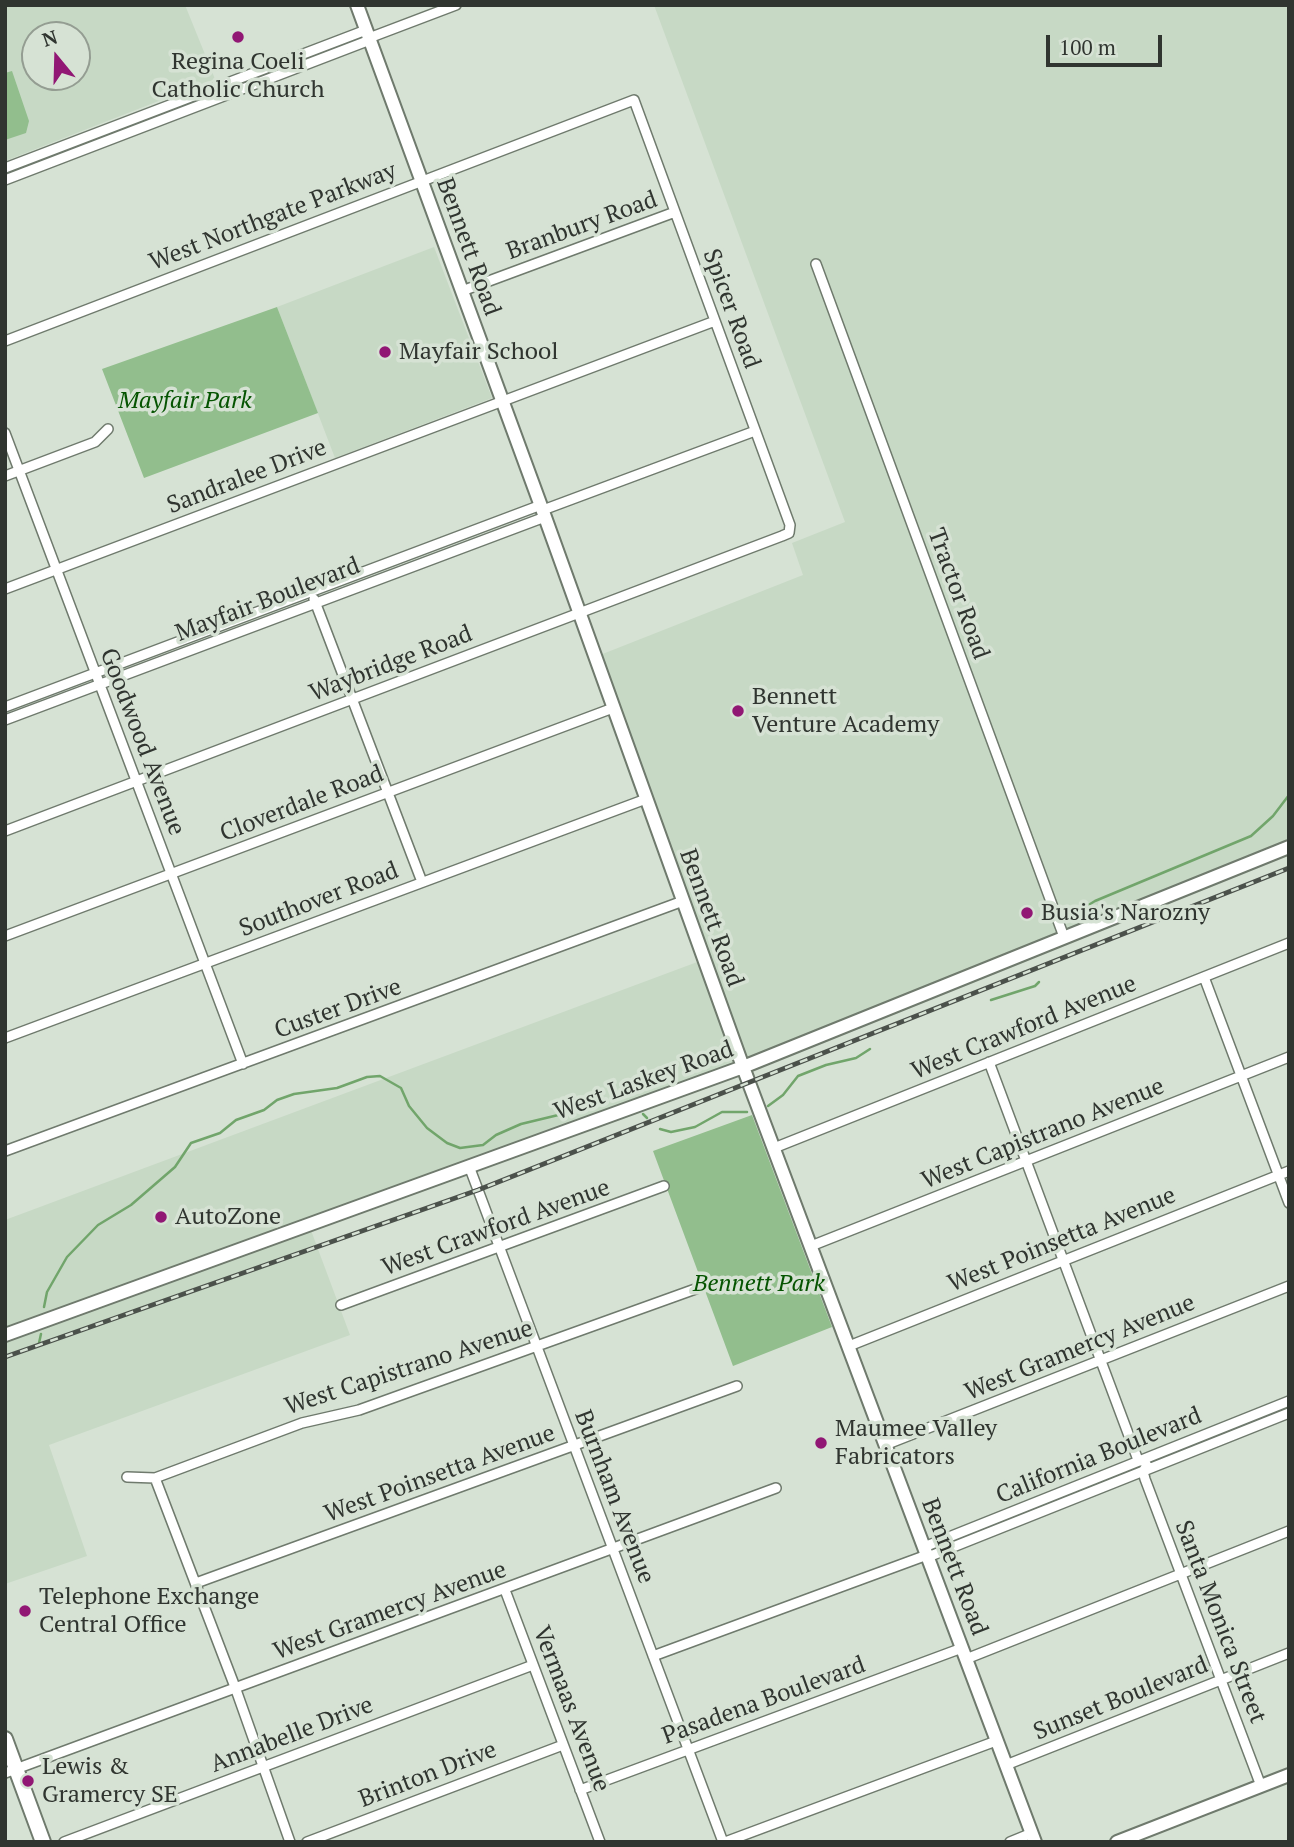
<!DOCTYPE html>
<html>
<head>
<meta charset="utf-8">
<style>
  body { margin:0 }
  #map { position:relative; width:1294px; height:1847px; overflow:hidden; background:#d6e2d4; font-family:"PT Serif",serif }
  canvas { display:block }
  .frame { position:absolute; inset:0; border:7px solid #303530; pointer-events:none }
  .north { position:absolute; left:21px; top:21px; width:70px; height:70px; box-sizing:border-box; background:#d6e2d4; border:2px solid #949d92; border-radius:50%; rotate:341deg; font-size:19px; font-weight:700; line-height:28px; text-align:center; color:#303530 }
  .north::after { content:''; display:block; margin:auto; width:24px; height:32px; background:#911774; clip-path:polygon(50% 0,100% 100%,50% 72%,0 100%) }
  .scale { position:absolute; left:1046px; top:35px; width:116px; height:32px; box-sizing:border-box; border:4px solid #303530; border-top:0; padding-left:9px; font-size:21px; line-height:24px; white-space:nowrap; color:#303530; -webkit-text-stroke:5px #d6e2d4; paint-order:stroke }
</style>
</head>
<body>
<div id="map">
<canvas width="1294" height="1847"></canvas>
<div class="frame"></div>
<div class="north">N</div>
<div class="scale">100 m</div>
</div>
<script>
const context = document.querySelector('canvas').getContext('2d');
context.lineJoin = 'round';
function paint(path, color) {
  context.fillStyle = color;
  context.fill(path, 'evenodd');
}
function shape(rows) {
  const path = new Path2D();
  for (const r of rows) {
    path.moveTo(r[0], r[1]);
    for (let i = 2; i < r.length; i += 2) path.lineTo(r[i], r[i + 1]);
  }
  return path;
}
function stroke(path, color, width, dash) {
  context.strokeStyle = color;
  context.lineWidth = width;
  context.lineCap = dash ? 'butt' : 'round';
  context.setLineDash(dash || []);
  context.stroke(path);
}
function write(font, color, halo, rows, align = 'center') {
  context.font = font + ' "PT Serif",serif';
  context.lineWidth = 7;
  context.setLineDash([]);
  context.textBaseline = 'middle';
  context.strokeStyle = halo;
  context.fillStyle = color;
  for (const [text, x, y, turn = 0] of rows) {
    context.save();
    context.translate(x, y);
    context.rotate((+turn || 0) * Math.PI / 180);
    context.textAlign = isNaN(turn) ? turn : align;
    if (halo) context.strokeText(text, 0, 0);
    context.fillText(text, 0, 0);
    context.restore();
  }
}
paint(shape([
  [5,5,185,5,215,79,5,161],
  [35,35,77,35,77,77,35,77],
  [654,5,1289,5,1289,847,743,1067,309,1225,350,1335,49,1445,87,1556,5,1584,5,1220,700,961,670,845,600,655,803,575,792,543,845,522],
  [434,247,492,398,335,458,277,307]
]), '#c7d9c5');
paint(shape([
  [12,71,29,121,26,133,5,140,5,73],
  [277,307,318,413,144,478,102,369],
  [752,1115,832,1327,733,1366,653,1151]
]), '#92be8d');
stroke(shape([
  [1082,909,1095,901,1251,836,1273,816,1289,795],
  [991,1000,1035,986,1039,982],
  [768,1106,783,1095,798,1076,826,1065,856,1058,870,1049],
  [643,1114,647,1118],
  [660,1129,671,1132,695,1127,722,1112,747,1112],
  [44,1307,47,1292,67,1257,98,1225,131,1205,175,1167,191,1143,220,1133,236,1120,264,1110,277,1100,294,1094,337,1088,367,1077,380,1076,401,1088,409,1106,427,1128,447,1143,460,1148,483,1145,496,1135,521,1124,579,1110],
  [39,1343,41,1334]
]), '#71a56b', 2.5);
const street = shape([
  [369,38,456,5],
  [5,168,366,30],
  [5,180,370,40],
  [816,264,1064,937],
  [462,291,675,212],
  [5,341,634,100,790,525,789,533,782,536,5,831],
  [5,433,243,1064],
  [5,476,95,442,108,429],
  [543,510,755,431],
  [5,589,715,321],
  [314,599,422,882],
  [5,707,541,505],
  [5,720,545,517],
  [5,936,613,708],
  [1204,977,1289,1203],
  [5,1038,646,799],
  [989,1062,1138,1460,1145,1462,1147,1466,1143,1471,1145,1479,1261,1786],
  [774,1148,1289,943],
  [5,1151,683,901],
  [469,1166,723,1842],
  [811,1246,1289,1057],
  [341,1305,664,1186],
  [849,1346,1289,1171],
  [885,1445,1289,1286],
  [127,1477,155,1478,302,1423,359,1410,701,1287],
  [155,1478,235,1687,290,1842],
  [924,1547,1289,1401],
  [928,1557,1289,1413],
  [196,1583,737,1386],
  [505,1590,600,1842],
  [653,1656,927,1555],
  [966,1659,1289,1531],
  [1006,1765,1289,1653],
  [5,1773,776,1488],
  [580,1790,962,1648],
  [64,1842,533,1665],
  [307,1842,563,1745],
  [725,1842,996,1741],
  [1010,1842,1032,1833]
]);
const secondary = shape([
  [357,5,545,517,743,1067,1035,1842],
  [5,1335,743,1067,1289,847],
  [1117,1842,1289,1775]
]);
const primary = shape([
  [5,1739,43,1842]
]);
stroke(street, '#6f7a6d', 12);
stroke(secondary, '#6f7a6d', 16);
stroke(primary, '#6f7a6d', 18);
stroke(street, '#fff', 9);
stroke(secondary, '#fff', 12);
stroke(primary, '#fff', 14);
const rail = shape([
  [5,1357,478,1190,1289,868]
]);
stroke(rail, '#4b514b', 5);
stroke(rail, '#d6e2d4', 2.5, [8]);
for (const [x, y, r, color] of [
  [238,37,7,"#911774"],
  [385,352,7,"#911774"],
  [738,711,7,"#911774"],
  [1027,913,7,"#911774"],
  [161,1217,7,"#911774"],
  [821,1443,7,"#911774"],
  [25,1611,7,"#911774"],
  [28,1781,7,"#911774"]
]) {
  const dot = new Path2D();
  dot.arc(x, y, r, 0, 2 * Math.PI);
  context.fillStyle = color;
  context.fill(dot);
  stroke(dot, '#d6e2d4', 2.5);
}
write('24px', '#303530', '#d6e2d4', [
  ["Regina Coeli",238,62,"center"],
  ["Catholic Church",238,90,"center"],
  ["Mayfair School",399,352],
  ["Bennett",752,697],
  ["Venture Academy",752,725],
  ["Busia's Narozny",1041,913],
  ["AutoZone",175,1217],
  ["Maumee Valley",835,1429],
  ["Fabricators",835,1457],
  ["Telephone Exchange",39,1597],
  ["Central Office",39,1625],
  ["Lewis &",42,1767],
  ["Gramercy SE",42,1795]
], 'left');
write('24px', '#303530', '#d6e2d4', [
  ["West Northgate Parkway",273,217,-21],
  ["Branbury Road",582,226,-20],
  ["Bennett Road",468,247,70],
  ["Spicer Road",731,309,70],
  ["Sandralee Drive",247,477,-21],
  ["Tractor Road",958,594,70],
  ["Mayfair Boulevard",268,600,-21],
  ["Waybridge Road",391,664,-21],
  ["Goodwood Avenue",142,742,69],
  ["Cloverdale Road",302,804,-21],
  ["Southover Road",319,900,-21],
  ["Bennett Road",711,918,70],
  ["Custer Drive",338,1009,-20],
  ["West Crawford Avenue",1024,1028,-22],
  ["West Laskey Road",644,1081,-20],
  ["West Capistrano Avenue",1043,1134,-22],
  ["West Crawford Avenue",496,1228,-20],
  ["West Poinsetta Avenue",1062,1240,-22],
  ["West Gramercy Avenue",1080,1348,-22],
  ["West Capistrano Avenue",409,1368,-18],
  ["California Boulevard",1099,1456,-22],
  ["West Poinsetta Avenue",440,1474,-20],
  ["Burnham Avenue",614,1497,69],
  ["Bennett Road",954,1567,69],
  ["West Gramercy Avenue",390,1611,-20],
  ["Santa Monica Street",1220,1622,69],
  ["Sunset Boulevard",1121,1699,-22],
  ["Pasadena Boulevard",764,1701,-20],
  ["Vermaas Avenue",571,1709,69],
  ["Annabelle Drive",292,1735,-21],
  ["Brinton Drive",428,1775,-21]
]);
write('italic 24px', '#055401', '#d6e2d4', [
  ["Mayfair Park",185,401],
  ["Bennett Park",759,1284]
]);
</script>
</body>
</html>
